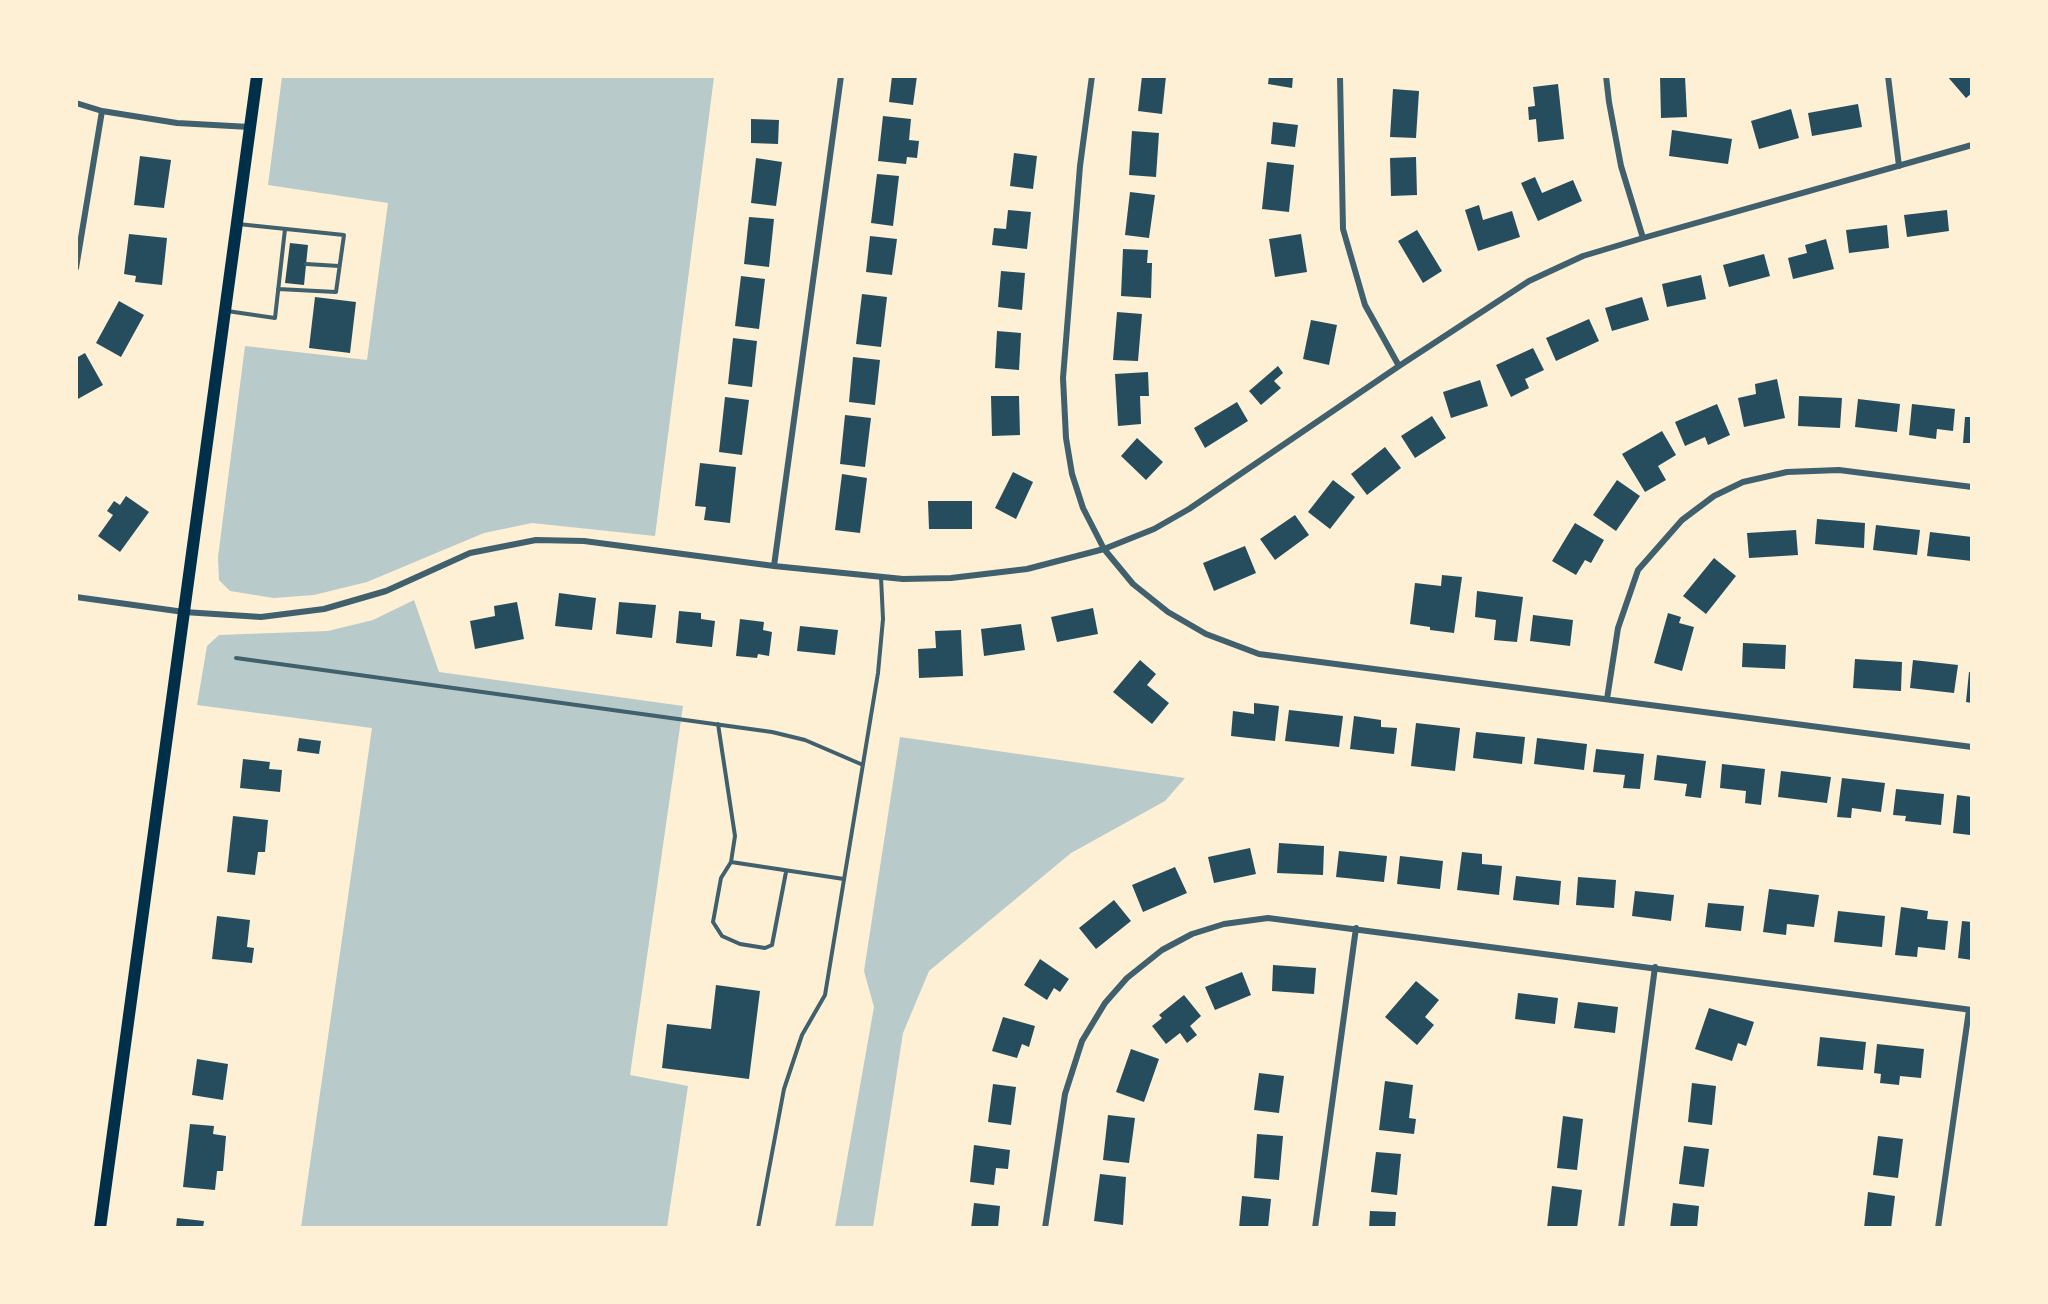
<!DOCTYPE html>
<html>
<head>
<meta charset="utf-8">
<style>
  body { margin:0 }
  #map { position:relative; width:2048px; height:1304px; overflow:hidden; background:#fdf0d5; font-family:"Exo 2",sans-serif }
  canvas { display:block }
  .frame { position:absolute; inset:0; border:78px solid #fdf0d5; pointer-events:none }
</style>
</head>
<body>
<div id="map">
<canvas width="2048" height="1304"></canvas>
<div class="frame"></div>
</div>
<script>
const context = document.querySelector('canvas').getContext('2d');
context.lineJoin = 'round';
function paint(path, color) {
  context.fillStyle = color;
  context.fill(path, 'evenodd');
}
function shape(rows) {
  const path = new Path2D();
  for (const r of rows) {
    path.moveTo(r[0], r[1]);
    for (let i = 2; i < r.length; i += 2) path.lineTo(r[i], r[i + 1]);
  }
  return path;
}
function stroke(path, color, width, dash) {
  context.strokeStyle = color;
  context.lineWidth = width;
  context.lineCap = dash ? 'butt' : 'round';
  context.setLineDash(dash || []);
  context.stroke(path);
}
paint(shape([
  [282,77,714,77,655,536,532,523,484,533,367,582,314,595,274,598,230,591,219,580,218,557,245,346,367,360,388,203,268,185],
  [414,600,439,672,683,706,630,1075,688,1086,667,1227,301,1227,372,728,197,705,207,646,219,635,328,631,373,620],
  [900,737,1185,778,1165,801,1071,853,929,971,903,1033,873,1227,835,1227,874,1007,864,971]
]), '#b9caca');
paint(shape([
  [892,76,917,76,913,105,889,102],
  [1142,76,1166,76,1162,114,1138,111],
  [1269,76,1293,76,1292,88,1268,84],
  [1660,76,1685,76,1687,117,1661,118],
  [1947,76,1972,76,1972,93,1966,98],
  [1558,84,1564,139,1538,142,1536,119,1529,120,1528,107,1535,106,1533,87],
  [1393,89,1419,91,1416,138,1390,137],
  [1858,104,1862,127,1812,136,1808,113],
  [1791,109,1799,138,1759,149,1751,121],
  [883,116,911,119,909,140,919,141,917,158,907,157,906,164,878,161],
  [751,119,779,120,778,144,751,143],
  [1273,122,1298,125,1295,147,1271,144],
  [1672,130,1732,139,1728,164,1669,156],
  [1132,131,1159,133,1156,177,1129,175],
  [1014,153,1037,156,1033,189,1010,186],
  [140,156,171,160,164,208,134,205],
  [1416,157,1417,195,1391,196,1390,158],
  [756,158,782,162,776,206,751,203],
  [1267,162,1294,165,1289,212,1262,209],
  [877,174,899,176,893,226,871,223],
  [1535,177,1542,193,1573,180,1582,201,1538,221,1521,183],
  [1130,192,1155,195,1149,238,1125,235],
  [1479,205,1483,220,1512,211,1520,237,1478,251,1465,210],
  [1008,210,1031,212,1027,249,992,245,994,228,1006,229],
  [1947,210,1949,231,1907,237,1904,215],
  [749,217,774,219,769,267,744,264],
  [1887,225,1889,248,1849,253,1846,230],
  [1417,230,1442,271,1423,283,1398,241],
  [129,234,167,238,162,285,135,282,136,276,124,274],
  [1301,234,1307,272,1275,277,1269,239],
  [870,236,897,239,892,275,866,272],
  [1826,239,1834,269,1793,279,1788,258,1807,253,1805,245],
  [290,243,308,245,304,285,285,283],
  [1123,249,1148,250,1147,263,1152,263,1151,298,1121,296],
  [1764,254,1770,276,1729,287,1723,265],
  [1001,271,1025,273,1022,310,998,307],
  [1701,275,1706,299,1667,307,1662,284],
  [741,276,765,279,759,329,735,326],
  [862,294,887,297,881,347,856,344],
  [315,297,356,302,350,353,309,348],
  [1642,297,1649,320,1612,331,1605,308],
  [119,301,144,315,121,357,96,343],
  [1117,312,1142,314,1138,361,1113,360],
  [1589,319,1599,341,1556,361,1546,338],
  [1311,320,1337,325,1329,365,1303,359],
  [997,331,1021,333,1019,370,995,368],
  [733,338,757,341,752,387,728,384],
  [1533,348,1544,370,1525,379,1529,388,1511,397,1496,365],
  [85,353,103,385,76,400,76,358],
  [853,357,880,360,875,405,849,402],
  [1278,366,1283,373,1274,381,1281,388,1261,405,1249,391],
  [1148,372,1149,396,1140,396,1141,424,1118,426,1115,374],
  [1777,379,1785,418,1744,427,1738,398,1756,394,1755,384],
  [1480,380,1488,406,1451,418,1443,392],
  [991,396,1019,396,1020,435,992,436],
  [1799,396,1842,398,1840,428,1798,426],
  [725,397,749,400,742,455,719,452],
  [1858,399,1900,404,1897,432,1855,427],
  [1237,402,1248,421,1205,448,1194,428],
  [1717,404,1730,435,1708,445,1705,437,1685,446,1675,422],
  [1912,404,1955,409,1953,431,1937,429,1936,439,1909,435],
  [845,415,871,418,865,467,840,464],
  [1432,416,1446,438,1415,458,1401,436],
  [1965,417,1972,417,1972,443,1963,443],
  [1662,431,1676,455,1658,466,1666,480,1645,492,1622,454],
  [1137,438,1163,462,1146,480,1121,456],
  [1385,447,1401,468,1367,495,1351,474],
  [700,463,736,467,730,523,704,520,706,507,695,506],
  [1013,472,1033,482,1016,519,995,508],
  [842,474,867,478,860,533,835,530],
  [1333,480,1355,497,1330,529,1308,512],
  [1617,480,1640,496,1616,531,1593,515],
  [126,496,149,512,120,552,98,536,113,515,107,511,114,501,120,505],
  [928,501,972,501,972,529,929,529],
  [1295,515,1309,535,1275,560,1260,539],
  [1817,519,1865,523,1864,548,1815,544],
  [1575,523,1604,540,1591,563,1585,560,1576,575,1552,561],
  [1876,525,1920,530,1917,555,1873,550],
  [1796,530,1798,555,1749,558,1747,533],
  [1930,532,1972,537,1972,561,1927,556],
  [1245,546,1256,573,1214,591,1203,563],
  [1714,558,1736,576,1706,614,1683,596],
  [1442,575,1462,577,1454,633,1430,630,1430,627,1410,624,1415,583,1441,586],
  [1477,591,1523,597,1517,642,1494,640,1496,620,1475,617],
  [559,593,596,598,592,630,555,626],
  [517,602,524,639,475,649,470,621,495,616,494,606],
  [619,602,656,605,652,638,616,634],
  [1093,608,1098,634,1057,642,1051,617],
  [679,611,701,613,701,619,715,621,712,647,676,643],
  [1668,613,1681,617,1679,623,1694,627,1682,671,1654,663],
  [1533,615,1573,620,1570,646,1530,641],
  [740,619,764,622,763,630,772,632,769,656,758,654,757,658,736,656],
  [1021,624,1025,650,984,656,981,629],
  [800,626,838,630,835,655,797,651],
  [961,630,963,676,919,678,918,649,936,648,935,631],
  [1743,643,1786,645,1785,669,1742,667],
  [1855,659,1902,662,1901,691,1853,688],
  [1140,660,1156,674,1147,685,1169,703,1152,724,1113,692],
  [1913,660,1958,665,1954,693,1910,688],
  [1969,672,1972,672,1972,703,1966,702],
  [1254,703,1279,706,1275,741,1231,736,1233,711,1254,714],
  [1289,710,1343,716,1339,747,1285,741],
  [1354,716,1381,720,1381,727,1397,728,1394,754,1350,749],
  [1416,723,1460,728,1455,771,1411,766],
  [1476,732,1525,737,1522,764,1473,758],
  [299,738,321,741,319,754,297,751],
  [1537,738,1587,744,1584,770,1534,764],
  [1596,749,1644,754,1640,789,1623,788,1625,775,1593,772],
  [1657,755,1706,761,1701,798,1685,796,1687,784,1654,780],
  [243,759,270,762,269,769,282,770,280,792,240,788],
  [1722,764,1765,769,1761,805,1745,803,1746,791,1720,788],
  [1781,771,1831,777,1827,803,1778,797],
  [1842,778,1885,783,1881,812,1852,808,1851,818,1837,817],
  [1896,789,1944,794,1941,825,1905,821,1906,816,1893,815],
  [1957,795,1972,797,1970,835,1953,833],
  [233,816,268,820,265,852,258,852,255,875,227,872],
  [1279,843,1324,846,1323,875,1277,873],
  [1250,848,1256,874,1214,883,1208,857],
  [1339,851,1387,856,1384,882,1336,877],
  [1462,852,1482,854,1482,864,1502,866,1499,895,1457,890],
  [1400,856,1443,861,1440,889,1397,884],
  [1175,867,1187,893,1143,912,1132,885],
  [1516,876,1561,881,1559,905,1513,900],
  [1578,877,1616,880,1614,908,1576,905],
  [1769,889,1819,895,1814,927,1787,924,1786,935,1763,932],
  [1635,891,1674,895,1671,921,1632,916],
  [1114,900,1131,921,1096,949,1079,928],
  [1708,903,1744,906,1741,931,1705,927],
  [1901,907,1928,911,1927,919,1948,921,1945,950,1918,947,1917,957,1895,955],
  [1838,911,1885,916,1882,947,1834,942],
  [217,916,250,920,247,947,254,948,252,963,212,959],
  [1962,921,1972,922,1972,960,1958,958],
  [1040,959,1069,979,1060,992,1054,988,1047,1000,1024,985],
  [1273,965,1316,968,1314,994,1272,991],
  [1242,972,1251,995,1215,1010,1205,987],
  [1416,981,1439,1000,1425,1017,1434,1025,1417,1045,1385,1017],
  [716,985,760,991,749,1079,662,1068,667,1024,711,1029],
  [1518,993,1558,998,1555,1024,1515,1019],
  [1184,995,1201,1016,1190,1026,1197,1035,1187,1043,1180,1033,1166,1044,1152,1026,1162,1018,1159,1015],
  [1578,1002,1618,1007,1615,1033,1574,1028],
  [1709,1008,1754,1022,1746,1046,1738,1043,1732,1061,1695,1049],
  [1003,1017,1035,1026,1029,1047,1022,1044,1017,1058,992,1051],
  [1820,1037,1866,1042,1863,1070,1817,1066],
  [1877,1044,1924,1049,1921,1078,1900,1076,1899,1085,1880,1083,1881,1074,1874,1073],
  [1131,1049,1159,1059,1144,1102,1116,1092],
  [197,1059,228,1064,223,1100,192,1095],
  [1259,1073,1284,1076,1279,1113,1254,1110],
  [1385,1081,1413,1085,1409,1118,1416,1119,1414,1134,1379,1130],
  [1692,1083,1716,1086,1712,1125,1688,1122],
  [993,1084,1016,1087,1011,1125,988,1122],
  [1108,1115,1135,1118,1129,1163,1103,1160],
  [1563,1116,1583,1119,1577,1170,1557,1168],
  [190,1124,214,1126,213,1134,226,1136,223,1171,217,1171,215,1190,183,1187],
  [1257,1134,1283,1136,1279,1180,1254,1178],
  [1878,1136,1903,1139,1898,1178,1873,1175],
  [974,1145,1010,1150,1008,1169,996,1168,994,1185,970,1182],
  [1684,1146,1709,1149,1704,1187,1679,1184],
  [1376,1152,1401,1154,1397,1195,1371,1192],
  [1100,1174,1126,1177,1123,1225,1094,1221],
  [1552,1186,1582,1190,1577,1228,1547,1228],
  [1868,1192,1895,1196,1891,1228,1864,1228],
  [1242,1196,1271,1199,1268,1228,1239,1228],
  [974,1203,1000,1206,998,1228,971,1228],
  [1673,1203,1699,1206,1697,1228,1670,1228],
  [1370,1211,1396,1212,1395,1228,1369,1228],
  [177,1218,204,1221,203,1228,176,1228]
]), '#264d5e');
stroke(shape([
  [238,224,344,235,336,292,278,289],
  [306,264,339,266],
  [227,311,275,318,285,229],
  [236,658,772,732,805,740,863,765],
  [718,724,735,836,731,862,844,879],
  [731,862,721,878,713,922,722,936,740,944,765,948,772,945,786,872],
  [758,1228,784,1089,802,1035,825,995,878,673,883,619,881,577]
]), '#3f606c', 4);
stroke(shape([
  [1092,76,1080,166,1063,378,1066,438,1072,474,1083,508,1104,549,1133,584,1168,612,1206,634,1259,654,1972,747],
  [1340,76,1343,229,1365,305,1399,366],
  [1606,76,1609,102,1621,166,1643,238],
  [1888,76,1899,166],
  [76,103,102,111,177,123,250,127],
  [76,268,102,111],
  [774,566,841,76],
  [76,597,184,612,261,617,324,609,386,591,470,553,536,540,584,541,774,566,903,579,951,578,1027,569,1104,549,1154,529,1189,509,1399,366,1529,281,1583,256,1643,238,1972,145],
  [1607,699,1618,628,1638,570,1682,520,1714,496,1743,482,1787,472,1839,470,1972,487],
  [1045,1228,1065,1094,1082,1041,1105,1003,1127,978,1162,950,1192,934,1224,924,1268,918,1972,1010],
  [1315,1228,1356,928],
  [1621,1228,1655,967],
  [1938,1228,1969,1010]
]), '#3f606c', 6);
stroke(shape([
  [100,1228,257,76]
]), '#003049', 12);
</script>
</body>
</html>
